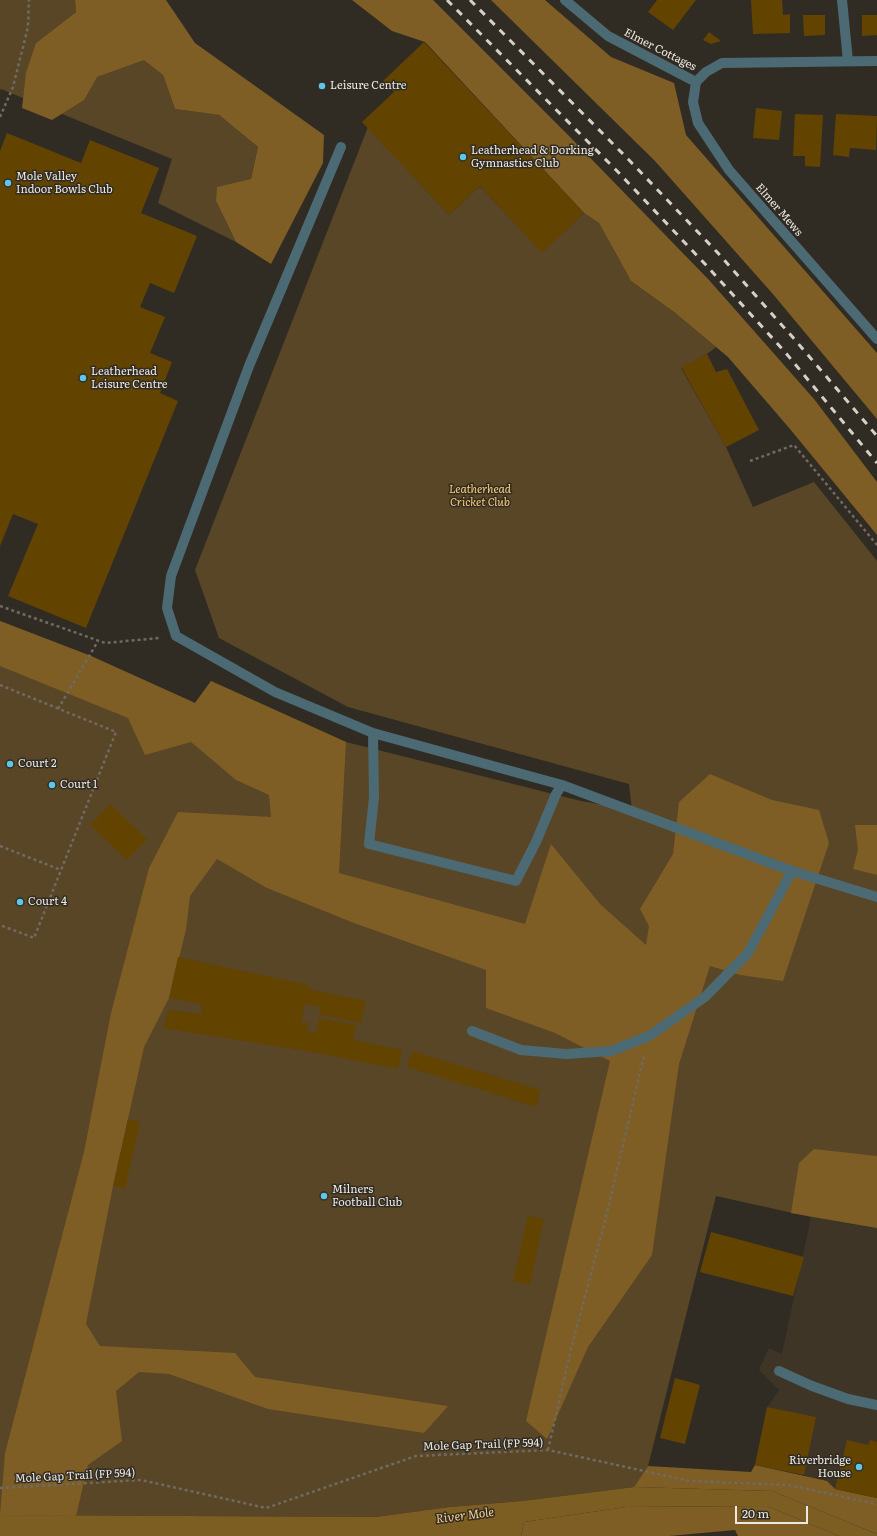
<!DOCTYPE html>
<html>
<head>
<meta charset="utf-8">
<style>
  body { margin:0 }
  #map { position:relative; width:877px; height:1536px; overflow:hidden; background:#312c23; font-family:Literata,serif }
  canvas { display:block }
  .scale { position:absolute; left:735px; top:1506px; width:73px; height:18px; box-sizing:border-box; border:2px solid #ece9e3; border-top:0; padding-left:5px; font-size:12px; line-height:14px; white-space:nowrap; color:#ece9e3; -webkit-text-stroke:3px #312c23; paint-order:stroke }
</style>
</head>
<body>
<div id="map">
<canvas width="877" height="1536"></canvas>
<div class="scale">20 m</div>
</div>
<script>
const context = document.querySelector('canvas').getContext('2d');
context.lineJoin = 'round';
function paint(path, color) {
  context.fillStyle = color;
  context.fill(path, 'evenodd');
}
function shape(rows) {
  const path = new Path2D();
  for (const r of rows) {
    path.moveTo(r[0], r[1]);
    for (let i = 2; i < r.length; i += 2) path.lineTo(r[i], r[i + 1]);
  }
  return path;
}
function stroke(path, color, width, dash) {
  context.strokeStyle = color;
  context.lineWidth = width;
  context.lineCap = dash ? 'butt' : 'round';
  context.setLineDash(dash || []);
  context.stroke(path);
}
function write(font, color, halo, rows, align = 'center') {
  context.font = font + ' Literata,serif';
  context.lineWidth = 3;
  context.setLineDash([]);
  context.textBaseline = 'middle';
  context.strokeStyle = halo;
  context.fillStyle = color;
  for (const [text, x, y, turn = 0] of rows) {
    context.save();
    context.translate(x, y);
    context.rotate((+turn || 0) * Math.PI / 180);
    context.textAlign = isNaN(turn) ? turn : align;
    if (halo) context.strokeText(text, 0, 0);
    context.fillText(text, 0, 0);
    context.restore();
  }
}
paint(shape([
  [811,1217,877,1228,877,1498,835,1489,804,1475,755,1465,767,1407,779,1390,759,1370,769,1348,782,1354]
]), '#3e3527');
paint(shape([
  [0,0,75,0,76,12,36,43,97,77,144,59,163,75,175,109,219,115,258,147,251,179,216,201,236,242,158,203,172,159,1,89,0,90],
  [368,127,449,215,480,186,542,252,584,213,599,223,631,281,674,312,716,347,707,354,681,368,726,447,753,507,814,482,877,561,877,1228,811,1217,716,1196,648,1466,634,1487,522,1501,449,1507,376,1517,0,1515,0,621,91,656,195,703,211,681,346,742,581,801,632,810,629,784,348,707,219,638,195,570]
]), '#594626');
paint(shape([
  [75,0,166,0,195,43,324,135,323,163,271,264,236,242,216,201,217,187,251,179,258,147,219,115,175,109,163,75,144,60,97,77,84,100,52,120,22,108,26,73,36,43,76,12],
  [352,0,433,0,571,138,709,280,814,399,877,482,877,535,790,429,728,357,674,312,631,281,599,223,584,213,425,42,392,31],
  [491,0,545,0,611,57,674,83,686,135,877,353,877,419,772,293,655,161],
  [0,621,91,656,195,703,211,681,346,742,339,873,525,924,551,844,600,904,646,945,649,926,640,909,673,854,679,802,710,774,772,800,819,810,829,843,783,981,740,975,710,966,679,1064,652,1255,588,1347,547,1439,526,1421,610,1061,555,1033,486,1008,486,970,354,923,267,888,217,859,190,896,186,930,169,998,144,1047,113,1186,86,1324,100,1346,235,1353,255,1377,448,1406,424,1433,268,1409,169,1374,139,1372,116,1391,122,1441,88,1465,76,1516,0,1515,5,1453,84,1152,111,1013,149,868,178,812,271,817,269,795,236,780,191,742,145,755,128,718,0,666],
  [855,825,877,825,877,875,853,869,858,850],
  [814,1149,877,1156,877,1228,791,1213,799,1163],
  [755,1465,827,1481,835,1489,877,1498,877,1534,772,1491,634,1487,648,1466,751,1472],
  [767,1506,839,1536,738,1536,735,1530,669,1536,521,1536,524,1522,626,1507]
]), '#7e5e24');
paint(shape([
  [634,1487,772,1491,877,1534,877,1536,839,1536,767,1506,626,1507,524,1522,521,1536,0,1536,0,1515,376,1517,449,1507,522,1501]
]), '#7c5d22');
paint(shape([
  [657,0,696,0,673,30,648,12],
  [751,0,782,0,783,15,790,14,790,33,753,34],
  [803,15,825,15,825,35,804,36],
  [862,15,877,15,877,35,862,36],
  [709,32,721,41,711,44,703,40],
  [424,42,584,213,542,253,480,186,449,215,362,122,394,92,383,81],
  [756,108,782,111,779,140,753,138],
  [795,114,823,115,820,167,805,166,805,156,793,156],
  [836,114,877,116,876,150,850,148,849,157,833,155],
  [7,133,81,163,90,140,159,168,141,213,197,236,174,293,150,283,140,307,165,317,150,353,172,362,160,393,178,401,86,628,8,596,38,524,13,514,0,546,0,151],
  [707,354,716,372,727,369,759,430,726,447,681,367],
  [110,804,147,839,127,860,90,825],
  [178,957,309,985,308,989,366,1001,361,1023,319,1014,321,1007,305,1004,301,1022,309,1023,307,1032,316,1032,319,1018,356,1025,353,1040,402,1050,398,1069,312,1052,163,1028,168,1010,201,1014,201,1004,169,998],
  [412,1051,541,1090,536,1107,407,1067],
  [128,1119,140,1122,125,1189,113,1186],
  [528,1216,544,1219,530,1285,513,1281],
  [711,1232,804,1257,793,1296,700,1272],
  [675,1378,700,1385,685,1444,660,1438],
  [767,1407,816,1417,804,1475,755,1465],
  [847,1440,868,1445,870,1440,877,1442,877,1498,835,1489]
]), '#624400');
stroke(shape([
  [0,117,13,87,28,27,29,0],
  [750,461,794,445,877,545],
  [0,606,105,643,159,638],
  [0,685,116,732,34,938,0,925],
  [58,709,98,641],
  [0,846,61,870],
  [548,1450,571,1349,605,1221,644,1056],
  [0,1488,141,1480,266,1508,416,1456,548,1450,690,1481,788,1485,877,1504]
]), '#6f6a62', 2.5, [3, 3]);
stroke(shape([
  [565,0,608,36,696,82,693,102,698,123,729,170,877,339],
  [842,0,848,61],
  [341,147,249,366,171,576,167,608,176,636,275,692,373,733,562,785,792,871,877,897],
  [373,733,374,797,369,844,516,881,536,842,556,794,562,785],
  [472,1031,521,1050,566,1054,611,1051,649,1036,705,997,748,953,792,871],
  [779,1371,812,1386,848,1399,877,1405]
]), '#4c6a74', 10);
stroke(shape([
  [696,82,706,72,722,63,877,61]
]), '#4c6a74', 10);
stroke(shape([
  [447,0,618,172,705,264,785,352,877,463],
  [470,0,629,160,717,252,796,341,877,436]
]), '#d4d1ca', 3, [7, 7]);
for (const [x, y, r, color] of [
  [322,86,4,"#5cc7e8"],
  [463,157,4,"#5cc7e8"],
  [8,183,4,"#5cc7e8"],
  [83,378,4,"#5cc7e8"],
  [10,764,4,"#5cc7e8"],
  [52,785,4,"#5cc7e8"],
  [20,902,4,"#5cc7e8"],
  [324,1196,4,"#5cc7e8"],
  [859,1467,4,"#5cc7e8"]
]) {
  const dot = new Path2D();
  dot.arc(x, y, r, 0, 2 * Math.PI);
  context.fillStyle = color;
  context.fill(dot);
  stroke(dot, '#312c23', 1.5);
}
write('11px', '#ece9e3', '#312c23', [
  ["Elmer Cottages",660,50,27],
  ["Elmer Mews",779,210,49],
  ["Mole Gap Trail (FP 594)",483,1445,-2],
  ["Mole Gap Trail (FP 594)",75,1476,-3]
]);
write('11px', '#ece9e3', '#312c23', [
  ["Leisure Centre",330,86],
  ["Leatherhead & Dorking",471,151],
  ["Gymnastics Club",471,164],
  ["Mole Valley",16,177],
  ["Indoor Bowls Club",16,190],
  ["Leatherhead",91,372],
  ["Leisure Centre",91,385],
  ["Court 2",18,764],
  ["Court 1",60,785],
  ["Court 4",28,902],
  ["Milners",332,1190],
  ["Football Club",332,1203],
  ["Riverbridge",851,1461,"right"],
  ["House",851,1474,"right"]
], 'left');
write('italic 11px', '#fece7b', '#312c23', [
  ["Leatherhead",480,490],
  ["Cricket Club",480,503]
]);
write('italic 12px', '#f8d191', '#312c23', [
  ["River Mole",465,1516,-7]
]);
</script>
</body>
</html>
